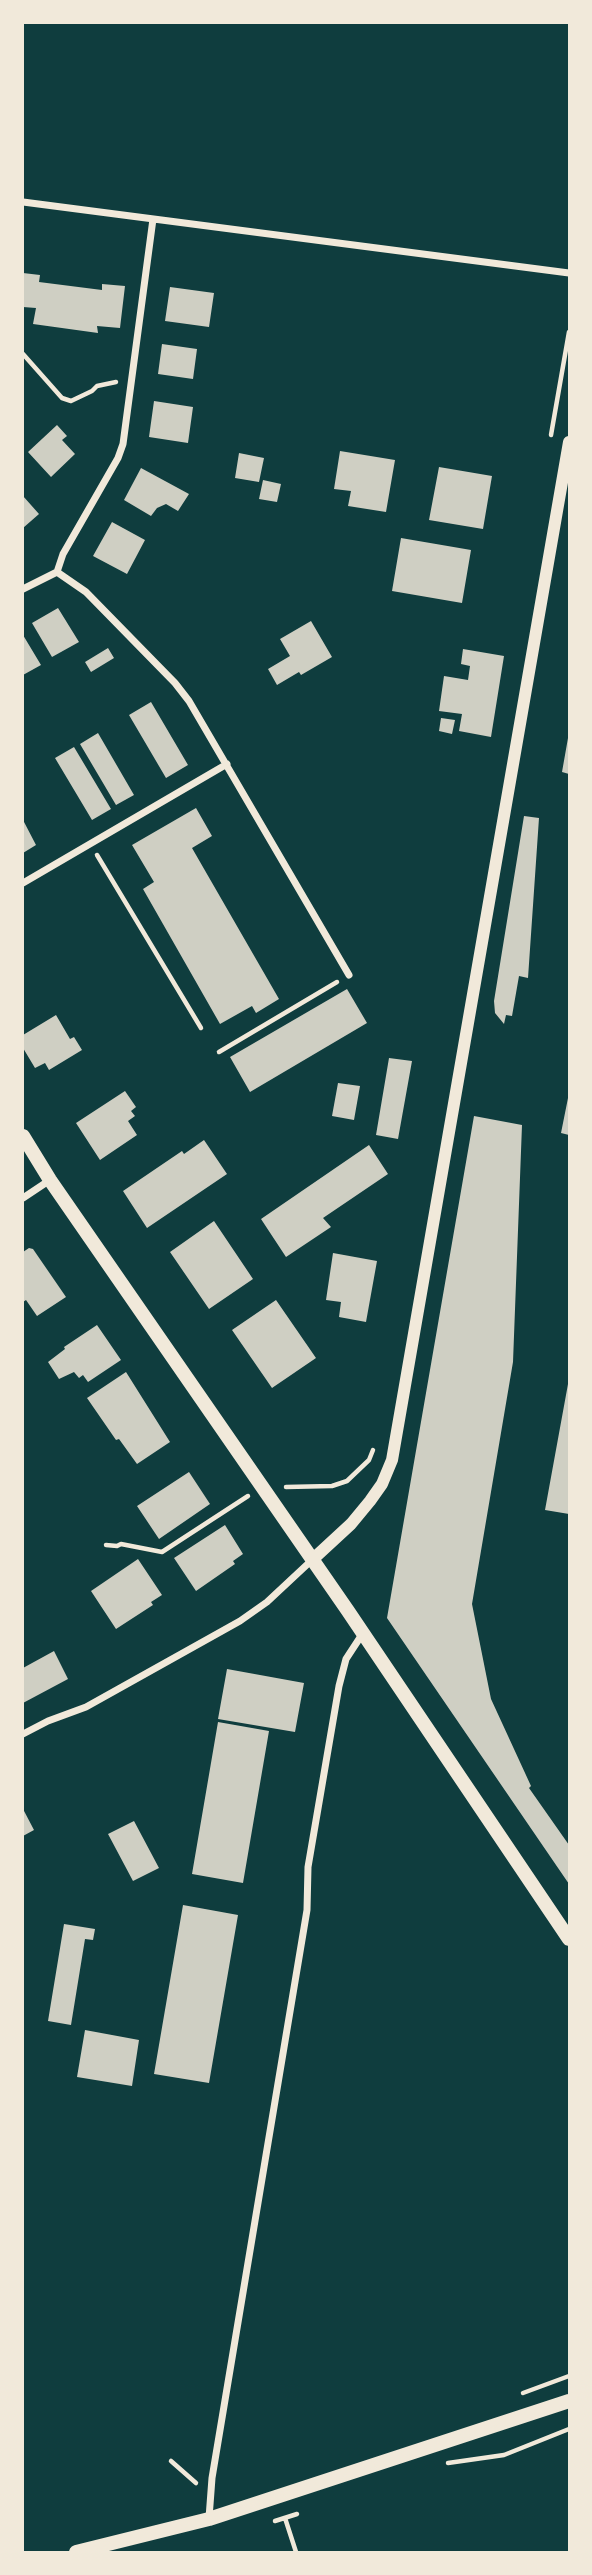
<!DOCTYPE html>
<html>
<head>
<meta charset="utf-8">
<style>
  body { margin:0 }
  #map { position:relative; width:592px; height:2575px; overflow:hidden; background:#0f3d3e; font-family:Cabin,sans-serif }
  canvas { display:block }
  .frame { position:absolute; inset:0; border:24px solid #f1e9da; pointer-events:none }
</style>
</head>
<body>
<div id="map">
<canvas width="592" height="2575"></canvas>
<div class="frame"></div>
</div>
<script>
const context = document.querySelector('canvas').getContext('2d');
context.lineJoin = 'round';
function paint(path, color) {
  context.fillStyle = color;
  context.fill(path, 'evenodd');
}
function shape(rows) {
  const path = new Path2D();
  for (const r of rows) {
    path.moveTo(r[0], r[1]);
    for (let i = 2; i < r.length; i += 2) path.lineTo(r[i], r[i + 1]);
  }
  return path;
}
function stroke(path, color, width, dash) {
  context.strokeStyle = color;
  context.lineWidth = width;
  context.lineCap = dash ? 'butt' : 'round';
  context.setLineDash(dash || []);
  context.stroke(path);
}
paint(shape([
  [23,273,40,275,39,282,102,290,102,284,125,286,120,328,97,326,98,333,33,324,36,308,23,307],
  [170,287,214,293,209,327,165,321],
  [162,344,197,349,193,379,158,374],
  [154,401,193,407,188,443,149,437],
  [57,425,67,436,62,440,75,454,51,477,28,452],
  [340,451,395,460,386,512,348,506,351,491,334,489],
  [239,453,264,458,259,482,235,478],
  [439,467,492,476,483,529,429,520],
  [141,468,189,494,178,511,166,504,157,508,151,516,124,500],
  [263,480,281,484,277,502,259,499],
  [23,496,39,514,23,528],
  [112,522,145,540,127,574,93,556],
  [401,538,471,550,462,603,392,591],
  [58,608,79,642,52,657,32,623],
  [311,621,332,657,301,675,299,672,277,685,268,669,290,656,280,639],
  [23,635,41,665,23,675],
  [108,648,114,658,91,672,85,662],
  [463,649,504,656,491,737,459,731,462,714,439,711,444,676,468,680,470,666,461,664],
  [151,702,188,765,166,778,129,715],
  [441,718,455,720,452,734,439,731],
  [98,733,134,795,116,805,80,744],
  [568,738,569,738,569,774,562,772],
  [74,747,111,809,92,820,55,758],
  [196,808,212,836,192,848,279,999,256,1013,252,1006,220,1024,143,889,154,882,132,845],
  [524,816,539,818,528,978,519,976,512,1016,506,1015,504,1024,495,1013,494,1001],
  [23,820,36,845,23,853],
  [347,989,367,1023,250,1092,230,1057],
  [56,1015,70,1039,74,1037,82,1050,49,1070,45,1063,35,1068,23,1048,23,1035],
  [389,1058,412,1061,398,1139,376,1135],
  [338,1083,360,1086,354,1120,332,1116],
  [125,1091,136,1107,131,1111,135,1116,128,1121,137,1135,100,1160,76,1123],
  [568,1098,569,1098,569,1135,561,1133],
  [474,1116,522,1125,513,1362,472,1604,491,1699,531,1786,529,1788,569,1845,569,1884,387,1618],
  [204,1140,227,1174,147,1228,123,1191,182,1151,184,1154],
  [369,1145,388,1174,323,1218,331,1227,286,1257,261,1219],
  [214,1221,253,1279,209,1309,170,1252],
  [29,1248,33,1249,66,1297,37,1316,26,1300,23,1302,23,1252],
  [333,1253,377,1261,366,1322,339,1317,341,1302,326,1300],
  [276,1300,316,1358,272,1388,232,1330],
  [97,1325,121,1360,88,1382,83,1375,79,1378,74,1372,59,1379,48,1362,65,1349,64,1347],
  [126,1372,170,1442,137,1464,119,1439,116,1440,87,1398],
  [568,1384,569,1385,569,1514,545,1510],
  [189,1472,210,1504,159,1539,137,1506],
  [225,1525,243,1554,233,1561,235,1564,196,1591,174,1558],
  [138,1559,162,1595,151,1602,153,1605,116,1629,91,1591],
  [54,1651,68,1679,23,1703,23,1668],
  [227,1669,304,1683,295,1732,218,1719],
  [218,1722,269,1731,243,1883,192,1874],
  [23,1809,34,1830,23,1836],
  [134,1821,159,1868,133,1881,108,1834],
  [183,1905,238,1915,209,2083,154,2074],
  [64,1924,95,1929,93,1940,85,1939,71,2025,48,2021],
  [85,2030,139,2040,132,2086,77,2077]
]), '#cfcfc3');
stroke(shape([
  [23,354,62,398,71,401,92,391,97,386,116,382],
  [551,435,569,332],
  [97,855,201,1028],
  [219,1052,337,982],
  [286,1487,332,1486,347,1481,369,1460,373,1450],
  [106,1545,117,1546,121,1544,162,1552,248,1496],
  [523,2393,569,2376],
  [171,2461,196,2483],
  [448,2463,504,2455,569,2429],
  [285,2518,296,2552],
  [275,2521,297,2514]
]), '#f1e9da', 4.5);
stroke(shape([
  [23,202,569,273],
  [57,572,86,592,175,683,189,701,349,975],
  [57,572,63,554,118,458,123,444,153,219],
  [23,589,57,572],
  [23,883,227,764],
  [23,1198,50,1180],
  [23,1734,48,1721,86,1707,240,1621,267,1602,312,1560],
  [209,2518,212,2478,307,1910,308,1867,339,1686,346,1659,363,1633]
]), '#f1e9da', 7);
stroke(shape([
  [312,1560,351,1524,370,1501,382,1484,392,1460,569,442]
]), '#f1e9da', 12);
stroke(shape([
  [23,1136,50,1180,348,1611,569,1939],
  [76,2552,209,2519,569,2401]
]), '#f1e9da', 14);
</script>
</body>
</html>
